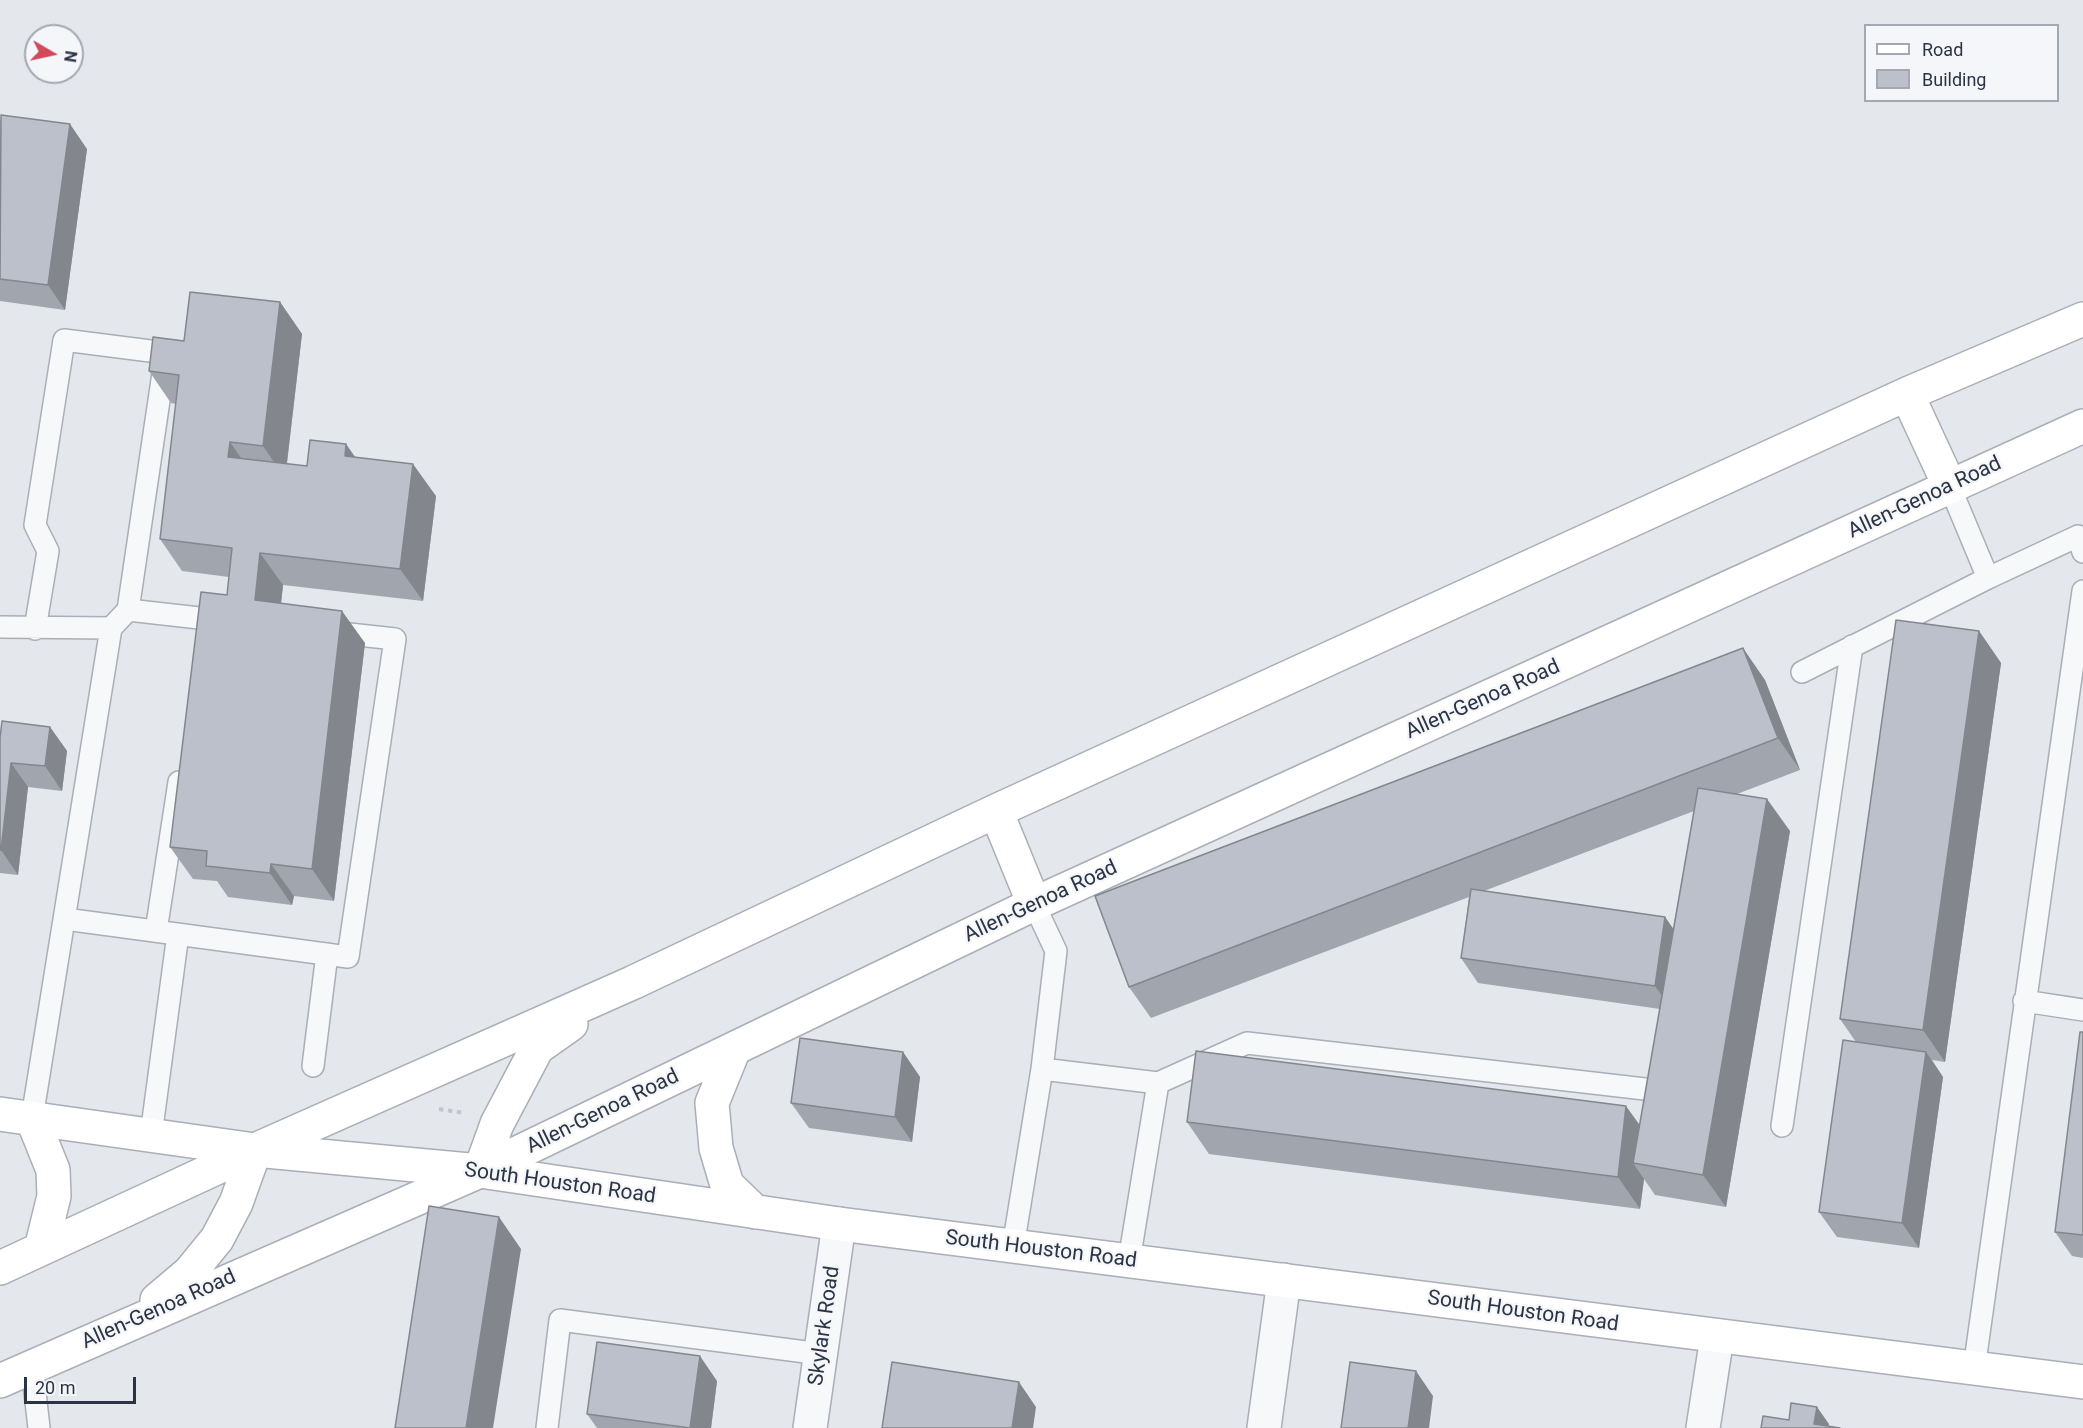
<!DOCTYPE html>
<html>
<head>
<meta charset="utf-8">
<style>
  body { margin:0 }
  #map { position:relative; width:2083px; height:1428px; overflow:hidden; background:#e4e7ec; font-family:Roboto,sans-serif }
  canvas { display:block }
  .legend { position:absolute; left:1864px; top:24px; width:195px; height:78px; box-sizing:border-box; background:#f4f6f9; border:2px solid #a4a8b1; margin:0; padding:8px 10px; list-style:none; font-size:18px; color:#2b3445 }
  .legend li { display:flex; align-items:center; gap:12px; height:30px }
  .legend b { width:30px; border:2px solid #a4a8b1 }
  .north { position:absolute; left:24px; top:24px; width:60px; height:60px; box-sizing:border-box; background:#f4f6f9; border:2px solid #a4a8b1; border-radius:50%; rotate:99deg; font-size:16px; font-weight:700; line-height:24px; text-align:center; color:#2b3445 }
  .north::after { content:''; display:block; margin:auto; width:21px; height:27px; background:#d1495b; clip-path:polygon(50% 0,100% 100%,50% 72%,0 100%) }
  .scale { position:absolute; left:24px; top:1377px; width:112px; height:27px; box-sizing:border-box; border:3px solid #2b3445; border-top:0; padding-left:8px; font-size:18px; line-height:21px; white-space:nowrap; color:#2b3445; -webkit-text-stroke:4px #f4f6f9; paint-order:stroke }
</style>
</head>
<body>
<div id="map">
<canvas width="2083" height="1428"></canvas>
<ul class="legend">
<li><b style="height:8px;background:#fff"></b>Road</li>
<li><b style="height:16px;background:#bbc0ca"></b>Building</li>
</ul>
<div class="north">N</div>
<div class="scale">20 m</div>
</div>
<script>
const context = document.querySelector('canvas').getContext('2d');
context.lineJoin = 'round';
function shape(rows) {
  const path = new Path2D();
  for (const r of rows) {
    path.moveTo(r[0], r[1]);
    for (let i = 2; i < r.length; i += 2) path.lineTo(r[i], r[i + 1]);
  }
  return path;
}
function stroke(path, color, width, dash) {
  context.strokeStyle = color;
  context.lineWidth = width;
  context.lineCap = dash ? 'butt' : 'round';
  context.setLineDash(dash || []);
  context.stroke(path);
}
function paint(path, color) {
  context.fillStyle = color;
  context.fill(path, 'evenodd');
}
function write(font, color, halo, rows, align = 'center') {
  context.font = font + ' Roboto,sans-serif';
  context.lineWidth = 4.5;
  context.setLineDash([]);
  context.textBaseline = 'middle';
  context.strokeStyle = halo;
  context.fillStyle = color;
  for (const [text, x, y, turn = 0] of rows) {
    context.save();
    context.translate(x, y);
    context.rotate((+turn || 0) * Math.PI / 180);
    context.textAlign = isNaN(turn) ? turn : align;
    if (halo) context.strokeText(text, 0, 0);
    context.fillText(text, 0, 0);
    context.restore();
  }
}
const lane = shape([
  [1950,487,1988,578],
  [128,610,226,621],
  [0,627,111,628],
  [1802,672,1988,578,2078,536,2083,552],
  [65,919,348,957,395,639,331,632],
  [156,931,179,782],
  [2024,1001,2083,1010],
  [313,1066,327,954],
  [1042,1069,1158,1083,1247,1043,1662,1091],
  [32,1118,111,628,128,610,166,353,64,340,35,525,48,551,35,629],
  [1782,1126,1852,646],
  [151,1135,178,934],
  [1013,1247,1042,1069,1056,951,1034,904],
  [1129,1261,1158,1083],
  [32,1366,39,1428],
  [1974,1369,2083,591],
  [547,1428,560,1320,821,1354]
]);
const street = shape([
  [810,1428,839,1224],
  [1264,1428,1284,1280],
  [1703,1428,1717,1337]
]);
const secondary = shape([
  [1907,394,1950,487],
  [996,811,1034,904],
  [734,1049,712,1103,716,1148,727,1185,755,1212],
  [0,1114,255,1150,480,1171,839,1224,2083,1382],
  [32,1118,53,1170,54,1196,41,1249],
  [480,1171,497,1124,537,1048,571,1024],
  [0,1268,255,1150,632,983,996,811,1907,394,2083,319],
  [157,1300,190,1272,217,1239,236,1203,255,1150],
  [0,1381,480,1171,1034,904,2083,426]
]);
stroke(lane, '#a9aeb7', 24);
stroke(street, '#a9aeb7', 36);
stroke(secondary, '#a9aeb7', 36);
stroke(shape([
  [439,1109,464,1113]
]), '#c2c5cb', 4, [4.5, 4.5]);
stroke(lane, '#f7f8fa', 21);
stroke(street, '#f7f8fa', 33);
stroke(secondary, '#fff', 33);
paint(shape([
  [0,120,87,149,65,310,0,301],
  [280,302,302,334,287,464,307,466,346,444,355,457,436,496,423,601,283,585,281,603,365,643,334,901,294,896,292,905,228,897,217,881,193,879,170,847,227,595,229,577,182,571,160,539,176,404,171,403,149,371,184,341],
  [1979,631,2001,663,1945,1062,1932,1060,1943,1077,1919,1248,1837,1237,1819,1212,1856,1042,1840,1019],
  [1765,680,1800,770,1737,794,1790,831,1726,1207,1655,1195,1644,1179,1640,1209,1209,1154,1187,1122,1640,1125,1660,1009,1478,983,1461,958,1469,897,1151,1018,1129,987],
  [1694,811,1673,929,1665,917,1484,891],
  [50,727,67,751,62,791,28,787,18,875,0,873,0,738],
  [2083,1032,2083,1258,2072,1256,2055,1232],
  [903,1052,920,1077,912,1142,809,1128,791,1103],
  [717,1381,711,1428,597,1428,587,1414]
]), '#a1a5ae');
paint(shape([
  [70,124,87,149,65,310,48,285],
  [280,302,302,334,285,478,263,446],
  [230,442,252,474,228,457],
  [346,444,368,476,345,456],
  [413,464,436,496,423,601,400,569],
  [260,553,283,585,278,632,255,600],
  [342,611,365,643,334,901,312,869],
  [1979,631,2001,663,1945,1062,1923,1030],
  [1743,648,1765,680,1800,770,1778,738],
  [50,727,67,751,62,791,45,766],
  [11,763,28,787,18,875,1,850],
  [1767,799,1790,831,1726,1207,1703,1175],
  [271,864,294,896,292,905,270,873],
  [1665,917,1682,941,1673,1011,1655,986],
  [903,1052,920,1077,912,1142,895,1117],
  [1926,1052,1943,1077,1919,1248,1902,1223],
  [1626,1106,1649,1138,1633,1163,1644,1179,1640,1209,1618,1177],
  [499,1217,521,1249,493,1428,466,1428],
  [700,1356,717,1381,711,1428,690,1428],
  [1416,1371,1433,1396,1429,1428,1408,1428],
  [1019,1382,1036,1407,1033,1428,1012,1428],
  [1817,1407,1829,1424,1828,1428,1814,1424]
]), '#83868d');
const building = shape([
  [1,115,70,124,48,285,0,279,1,115],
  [190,292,280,302,263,446,230,442,228,457,307,466,310,440,346,444,345,456,413,464,400,569,260,553,255,600,342,611,312,869,271,864,270,873,206,866,207,851,170,847,201,592,227,595,232,548,160,539,179,375,149,371,153,337,184,341,190,292],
  [1896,620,1979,631,1923,1030,1840,1019,1896,620],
  [1743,648,1778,738,1129,987,1095,896,1743,648],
  [2,721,50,727,45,766,11,763,1,850,0,850,0,738,2,721],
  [1698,788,1767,799,1703,1175,1633,1163,1698,788],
  [1471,889,1665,917,1655,986,1461,958,1471,889],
  [2080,1032,2083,1032,2083,1235,2055,1232,2080,1032],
  [800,1038,903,1052,895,1117,791,1103,800,1038],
  [1843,1040,1926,1052,1902,1223,1819,1212,1843,1040],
  [1196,1051,1626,1106,1618,1177,1187,1122,1196,1051],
  [429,1206,499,1217,466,1428,395,1428,429,1206],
  [597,1342,700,1356,690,1428,587,1414,597,1342],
  [892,1362,1019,1382,1012,1428,882,1428,892,1362],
  [1350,1362,1416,1371,1408,1428,1341,1428,1350,1362],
  [1791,1403,1817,1407,1814,1424,1840,1428,1761,1428,1763,1416,1789,1420,1791,1403]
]);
paint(building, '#bbc0ca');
stroke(building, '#83868d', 1.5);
write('21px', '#2b3445', '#f4f6f9', [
  ["Allen-Genoa Road",1925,498,-25],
  ["Allen-Genoa Road",1483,700,-24],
  ["Allen-Genoa Road",1041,902,-25],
  ["Allen-Genoa Road",603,1112,-26],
  ["South Houston Road",560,1184,8],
  ["South Houston Road",1041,1250,7],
  ["Allen-Genoa Road",159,1310,-24],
  ["South Houston Road",1523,1312,8],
  ["Skylark Road",825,1326,-82]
]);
</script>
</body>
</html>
